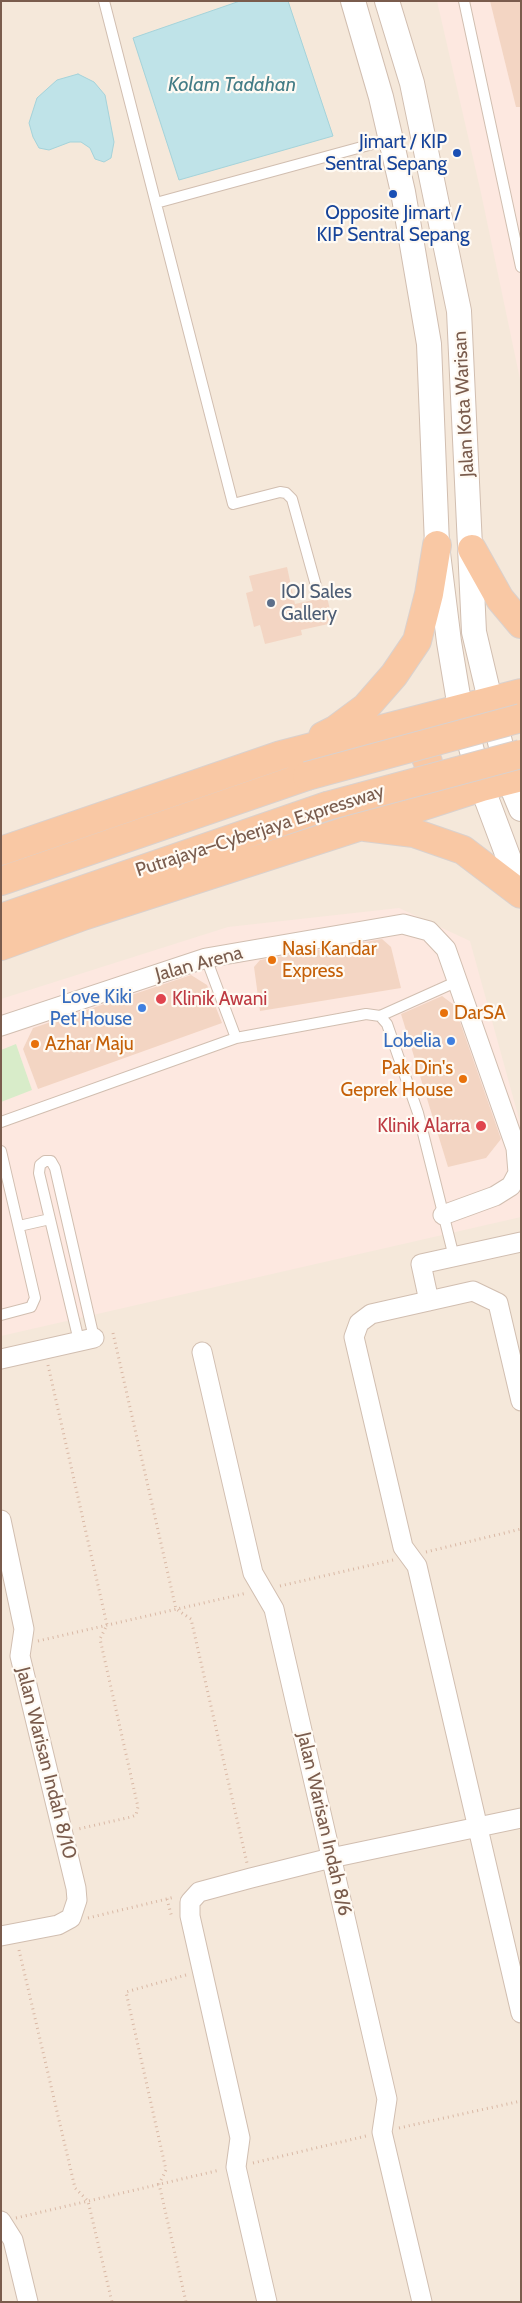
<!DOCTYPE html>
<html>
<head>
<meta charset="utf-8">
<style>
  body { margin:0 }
  #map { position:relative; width:522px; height:2303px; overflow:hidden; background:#fdf6ec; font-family:Cabin,sans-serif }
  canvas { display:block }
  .frame { position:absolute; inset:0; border:2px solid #7a5c4d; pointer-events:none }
</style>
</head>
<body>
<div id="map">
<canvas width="522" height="2303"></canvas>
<div class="frame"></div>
</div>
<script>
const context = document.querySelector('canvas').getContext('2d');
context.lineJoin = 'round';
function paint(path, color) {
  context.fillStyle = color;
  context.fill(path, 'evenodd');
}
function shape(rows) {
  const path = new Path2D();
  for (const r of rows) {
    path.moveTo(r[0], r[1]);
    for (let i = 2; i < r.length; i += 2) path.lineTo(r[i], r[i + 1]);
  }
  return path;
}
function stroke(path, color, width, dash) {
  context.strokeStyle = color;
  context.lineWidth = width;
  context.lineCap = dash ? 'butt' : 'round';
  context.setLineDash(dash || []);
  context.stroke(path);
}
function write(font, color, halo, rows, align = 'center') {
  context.font = font + ' Cabin,sans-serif';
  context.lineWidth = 4.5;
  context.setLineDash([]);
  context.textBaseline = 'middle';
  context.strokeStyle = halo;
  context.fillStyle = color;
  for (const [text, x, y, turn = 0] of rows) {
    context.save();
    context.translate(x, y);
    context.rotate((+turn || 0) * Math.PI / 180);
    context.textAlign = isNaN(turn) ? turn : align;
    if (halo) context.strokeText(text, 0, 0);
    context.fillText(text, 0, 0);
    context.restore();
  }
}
paint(shape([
  [1,1,521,1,521,2302,1,2302]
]), '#f5e8da');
paint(shape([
  [437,1,521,1,521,384,481,193],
  [399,908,470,941,521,1126,521,1217,1,1336,1,999,228,927]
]), '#fde8e0');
paint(shape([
  [16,1044,32,1090,1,1102,1,1050]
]), '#d8ecc9');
const water = shape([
  [240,1,288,1,333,136,179,180,133,38,240,1],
  [78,74,94,82,105,95,114,142,111,158,104,162,95,159,90,148,81,142,70,142,49,150,39,148,33,137,29,123,37,98,57,80,78,74]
]);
paint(water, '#bfe3e8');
stroke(water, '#a5d3da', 1);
paint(shape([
  [490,1,521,1,521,107,516,107],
  [287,567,295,604,327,597,333,623,301,630,302,635,265,644,260,625,254,627,246,593,253,591,249,576],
  [382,939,391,947,401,988,260,1011,254,967,260,960],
  [191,975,207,985,222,1023,38,1089,23,1049,33,1028],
  [442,996,454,1005,501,1139,486,1158,448,1167,401,1014]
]), '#f3d5c3');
const service = shape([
  [104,1,233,504,280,492,286,493,292,499,318,593],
  [464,1,521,267],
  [156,203,391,139],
  [206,958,236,1038],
  [380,1016,458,981],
  [1,1122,236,1038,366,1014,380,1016,387,1024,418,1113,454,1257],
  [1,1151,35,1298,31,1307,1,1315],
  [19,1226,50,1219],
  [79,1341,39,1173,40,1165,45,1161,51,1161,55,1168,94,1338]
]);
const minor = shape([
  [1,1026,206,958,403,924,429,931,446,949,516,1148,518,1173,511,1186,495,1196,443,1215],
  [429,1301,421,1264,521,1242],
  [202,1352,253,1573,274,1609,387,2099,382,2132,422,2302],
  [1,1359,94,1338],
  [521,1401,498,1303,473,1291,371,1314,359,1323,354,1337,403,1547,417,1566,521,2013],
  [1,1520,24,1629,20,1656,76,1888,77,1900,71,1918,58,1925,1,1936],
  [1,2221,13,2240,28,2302],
  [267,2302,236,2167,240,2138,190,1916,190,1902,199,1892,251,1878,331,1858,521,1818]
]);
const tertiary = shape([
  [353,1,381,97,403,192,429,344,437,545,449,642,460,708,482,787,521,891],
  [387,1,412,83,459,311,474,632,509,780,521,809]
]);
const trunk = shape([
  [472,549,500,599,521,624],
  [402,731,417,739,428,762,430,785,421,799],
  [323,736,335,730,366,707,394,675,417,641,429,594,437,545],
  [365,827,414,833,463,850,521,894],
  [1,851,281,755,521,693],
  [1,881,307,776],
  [1,918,327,806],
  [1,946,83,916,482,787,521,777]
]);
stroke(service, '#d1beb0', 12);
stroke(minor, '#d1beb0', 21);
stroke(tertiary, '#d1beb0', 26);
stroke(trunk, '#dad1cd', 30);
stroke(shape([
  [113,1333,176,1609,191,1619,247,1863],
  [48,1365,107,1625,100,1639,138,1807,136,1815,131,1817,78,1829],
  [426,1552,521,1529],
  [280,1586,393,1560],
  [38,1641,247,1593],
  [167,1899,172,1918],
  [88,1918,175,1897],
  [19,1950,75,2188,88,2201,112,2302],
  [186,1975,126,1992,166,2170,159,2184,186,2302],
  [399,2128,521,2101],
  [253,2163,366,2136],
  [16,2218,220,2170]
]), '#d9b8a5', 3, [1, 4]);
stroke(service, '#fff', 10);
stroke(minor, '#fff', 19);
stroke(tertiary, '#fff', 24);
stroke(trunk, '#f9c8a4', 28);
const trunkBridge = shape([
  [307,776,521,718],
  [327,806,521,754]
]);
stroke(trunkBridge, '#dad1cd', 30, []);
stroke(trunkBridge, '#f9c8a4', 28);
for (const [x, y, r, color] of [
  [457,153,5,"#1a4fb4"],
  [393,194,5,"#1a4fb4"],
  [271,603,5,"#5c6f8a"],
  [272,960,5,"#e8710a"],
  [161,999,6,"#e0444e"],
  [142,1008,5,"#3f7fe0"],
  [444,1013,5,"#e8710a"],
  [451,1041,5,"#3f7fe0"],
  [35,1044,5,"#e8710a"],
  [463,1079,5,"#e8710a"],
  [481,1126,6,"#e0444e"]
]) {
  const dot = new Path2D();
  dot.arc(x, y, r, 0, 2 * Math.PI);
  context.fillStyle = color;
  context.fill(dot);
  stroke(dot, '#fffaf3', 2);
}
write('19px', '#164399', '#fffaf3', [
  ["Jimart / KIP",447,142],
  ["Sentral Sepang",447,164],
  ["Opposite Jimart /",393,213,"center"],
  ["KIP Sentral Sepang",393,235,"center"]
], 'right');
write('19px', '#7a5c4d', '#fffaf3', [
  ["Jalan Kota Warisan",464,404,-93],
  ["Putrajaya–Cyberjaya Expressway",260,831,-18],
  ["Jalan Arena",199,964,-15],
  ["Jalan Warisan Indah 8/10",46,1763,76],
  ["Jalan Warisan Indah 8/6",324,1824,77]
]);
write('19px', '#4e5e75', '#fffaf3', [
  ["IOI Sales",281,592],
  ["Gallery",281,614]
], 'left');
write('19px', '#c56008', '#fffaf3', [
  ["Nasi Kandar",282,949],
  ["Express",282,971],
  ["DarSA",454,1013],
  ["Azhar Maju",45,1044],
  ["Pak Din's",453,1068,"right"],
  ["Geprek House",453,1090,"right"]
], 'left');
write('19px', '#366cbe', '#fffaf3', [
  ["Love Kiki",132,997],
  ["Pet House",132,1019],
  ["Lobelia",441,1041]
], 'right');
write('19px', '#be3a42', '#fffaf3', [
  ["Klinik Awani",172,999],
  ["Klinik Alarra",470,1126,"right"]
], 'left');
write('italic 20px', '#437c86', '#fffaf3', [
  ["Kolam Tadahan",232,85]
]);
</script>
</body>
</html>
